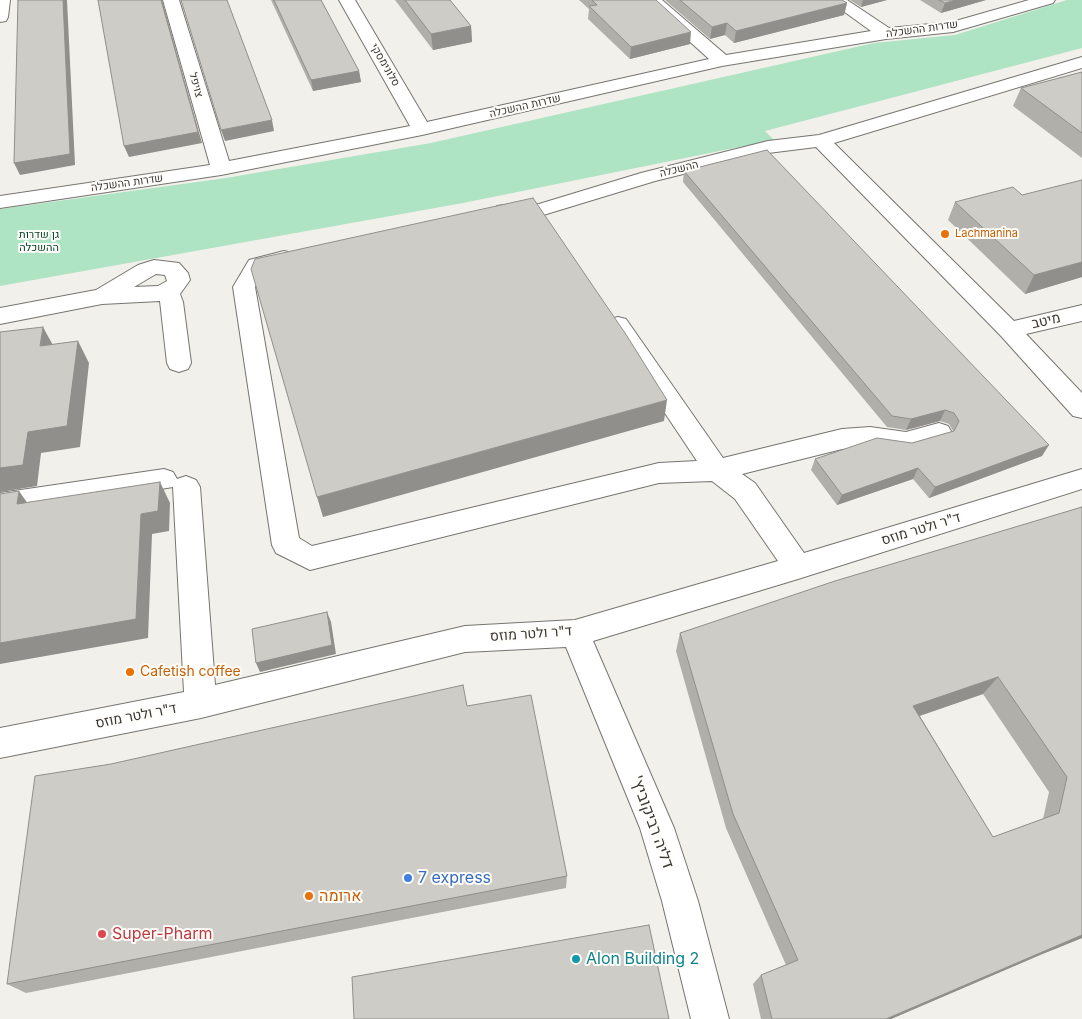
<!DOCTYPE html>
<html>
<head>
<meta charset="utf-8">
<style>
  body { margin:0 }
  canvas { display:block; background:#f2f0eb }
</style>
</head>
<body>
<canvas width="1082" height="1019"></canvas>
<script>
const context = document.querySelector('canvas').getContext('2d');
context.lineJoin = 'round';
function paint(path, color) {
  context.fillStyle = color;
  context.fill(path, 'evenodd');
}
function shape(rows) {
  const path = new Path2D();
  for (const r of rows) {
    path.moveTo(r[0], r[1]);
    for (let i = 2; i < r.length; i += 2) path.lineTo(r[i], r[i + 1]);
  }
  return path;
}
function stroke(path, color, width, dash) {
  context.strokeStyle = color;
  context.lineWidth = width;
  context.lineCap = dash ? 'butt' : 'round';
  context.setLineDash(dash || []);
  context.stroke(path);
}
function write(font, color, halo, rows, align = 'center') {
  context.font = font + ' Inter,Heebo,sans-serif';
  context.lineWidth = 4;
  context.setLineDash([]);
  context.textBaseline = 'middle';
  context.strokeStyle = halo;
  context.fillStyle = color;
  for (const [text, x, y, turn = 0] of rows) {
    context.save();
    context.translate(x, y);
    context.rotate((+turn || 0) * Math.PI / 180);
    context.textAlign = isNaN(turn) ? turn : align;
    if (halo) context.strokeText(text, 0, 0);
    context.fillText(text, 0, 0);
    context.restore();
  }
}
paint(shape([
  [1067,0,1082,0,1082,48,765,131,774,140,463,203,0,286,0,209,226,178,431,143,874,43,955,35]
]), '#aee3c3');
const minor = shape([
  [0,0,10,0,8,17,6,21,0,22,0,0],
  [163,0,179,0,229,161,410,126,339,0,355,0,427,122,709,59,644,0,662,0,726,55,871,31,828,0,847,0,889,28,952,22,1029,0,1055,0,1053,3,953,32,886,39,722,66,422,135,221,175,0,208,0,196,210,165,163,0],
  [1082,57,1082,68,834,143,1014,321,1082,305,1082,321,1026,334,1082,393,1082,418,1073,416,1001,336,816,147,768,153,655,181,540,216,504,217,497,216,493,211,497,206,504,205,539,204,641,173,768,141,819,135,1082,57],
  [284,251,292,253,295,258,292,263,265,270,255,287,299,538,312,546,659,463,697,461,606,325,610,319,618,317,626,319,723,458,842,429,870,427,906,432,939,423,948,426,952,433,948,440,906,452,870,447,842,449,742,474,755,483,804,553,1082,469,1082,489,798,579,593,641,674,828,698,901,729,1019,691,1019,662,901,640,828,566,647,465,652,201,718,0,758,0,728,184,692,173,487,0,515,0,493,164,469,173,472,177,479,186,476,196,480,200,487,215,685,465,626,575,620,778,561,735,499,712,481,659,483,310,570,276,553,272,545,233,287,249,260,284,251],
  [154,260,179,263,188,273,190,280,180,294,183,302,191,363,188,369,179,372,170,369,167,363,160,301,102,304,0,324,0,308,96,290,138,265,154,260],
  [156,274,165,275,167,281,158,286,134,287,156,274]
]);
stroke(minor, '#767570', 2);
paint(minor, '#fff');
paint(shape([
  [271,0,321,0,359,71,361,82,313,91],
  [395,0,450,0,471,26,472,42,433,50],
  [579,0,656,0,690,44,630,59,588,19,589,9],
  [665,0,842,0,847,3,844,15,734,43,725,35,710,39],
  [850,0,887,0,861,7],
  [920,0,986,0,941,13],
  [1082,72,1082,158,1013,106,1021,88],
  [684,171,1042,456,929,498,913,479,837,505,811,470,815,459,912,443,953,431,949,424,940,421,906,430,887,427,683,182],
  [955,202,1082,277,1025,294,948,220],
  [1082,507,1082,938,1040,955,891,1019,761,1019,753,984,761,975,786,965,726,828,676,651,680,633],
  [983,694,1049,792,1043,819,993,837,920,716],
  [467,706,567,876,566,888,26,993,7,984]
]), '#b0afaa');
paint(shape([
  [63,0,67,0,75,165,20,175,14,163],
  [161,0,162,0,202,143,129,157,124,146],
  [863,0,887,0,861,7],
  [956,0,986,0,941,13,945,3],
  [847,3,844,15,734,43,736,31],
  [727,23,725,35,710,39,712,27],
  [471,26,472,42,433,50,431,34],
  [691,32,690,44,630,59,631,47],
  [359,71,361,82,313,91,311,80],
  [272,120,274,131,225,141,221,130],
  [1082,262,1082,277,1025,294,1034,275],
  [43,327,55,349,40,346],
  [78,341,89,363,80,447,41,453,37,486,0,492,0,468,28,432],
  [667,400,664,421,323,517,317,497],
  [945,410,940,421,906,430,911,419],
  [1049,445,1042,456,929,498,935,487],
  [918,468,913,479,837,505,842,495],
  [160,482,170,503,169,531,152,534,148,638,0,664,0,643,141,514],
  [19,491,33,511,17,504],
  [327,612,331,622,336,654,260,672,256,663],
  [998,677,983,694,901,722,913,706],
  [1082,935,1082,938,1040,955,891,1019,886,1019]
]), '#908f8b');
const building = shape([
  [18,0,63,0,70,154,14,163,18,0],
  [98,0,161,0,198,132,124,146,98,0],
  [181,0,227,0,272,120,221,130,181,0],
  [274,0,321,0,359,71,311,80,274,0],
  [405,0,450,0,471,26,431,34,405,0],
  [592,0,656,0,691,32,631,47,589,6,597,5,592,0],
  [680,0,842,0,847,3,736,31,727,23,712,27,680,0],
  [939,0,956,0,945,3,939,0],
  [1082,72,1082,133,1021,88,1082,72],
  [767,150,1049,445,935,487,918,468,842,495,815,459,877,438,912,443,954,431,959,421,954,413,945,410,911,419,892,416,684,171,767,150],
  [1082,180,1082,262,1034,275,955,202,1013,187,1022,195,1082,180],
  [533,198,627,336,667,400,317,497,251,269,255,259,533,198],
  [43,327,40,346,78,341,67,426,28,432,23,465,0,468,0,332,43,327],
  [160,482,158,511,141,514,136,619,0,643,0,494,19,491,17,504,160,482],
  [1082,507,1082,935,886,1019,772,1019,761,975,798,960,733,814,680,633,835,581,1082,507],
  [998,677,1067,777,1059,813,993,837,913,706,998,677],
  [327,612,332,645,256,663,252,629,327,612],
  [463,685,467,706,531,695,567,876,7,984,35,776,111,764,463,685],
  [649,925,669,1019,354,1019,352,977,649,925]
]);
paint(building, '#cdccc6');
stroke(building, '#908f8b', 1);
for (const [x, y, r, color] of [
  [945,234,5,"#e8710a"],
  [130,672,5,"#e8710a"],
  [408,878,5,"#3f7fe0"],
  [309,896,5,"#e8710a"],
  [102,934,5,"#e0444e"],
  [576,959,5,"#0f9aa8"]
]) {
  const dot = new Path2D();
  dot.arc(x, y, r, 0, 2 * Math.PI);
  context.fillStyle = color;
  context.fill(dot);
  stroke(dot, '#fffdf9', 2);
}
write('11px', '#393836', '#fffdf9', [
  ["שדרות ההשכלה",922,29,-8],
  ["סלונימסקי",385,65,60],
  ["צויפל",196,85,74],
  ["שדרות ההשכלה",525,106,-13],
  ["ההשכלה",679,169,-14],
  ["שדרות ההשכלה",127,183,-8]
]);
write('11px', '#c56008', '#fffdf9', [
  ["Lachmanina",955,234]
], 'left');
write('11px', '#003e24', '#fffdf9', [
  ["גן שדרות",39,235],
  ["ההשכלה",39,248]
]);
write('14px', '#393836', '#fffdf9', [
  ["מיטב",1046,321,-13],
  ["ד\"ר ולטר מוזס",921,529,-17],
  ["ד\"ר ולטר מוזס",531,634,-4],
  ["ד\"ר ולטר מוזס",136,716,-11]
]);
write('14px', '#c56008', '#fffdf9', [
  ["Cafetish coffee",140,672]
], 'left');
write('16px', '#393836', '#fffdf9', [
  ["'דליה רביקוביץ",652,822,70]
]);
write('16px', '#366cbe', '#fffdf9', [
  ["7 express",418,878]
], 'left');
write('16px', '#c56008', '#fffdf9', [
  ["ארומה",319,896]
], 'left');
write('16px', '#be3a42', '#fffdf9', [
  ["Super-Pharm",112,934]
], 'left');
write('16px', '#0d838f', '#fffdf9', [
  ["Alon Building 2",586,959]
], 'left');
</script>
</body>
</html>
